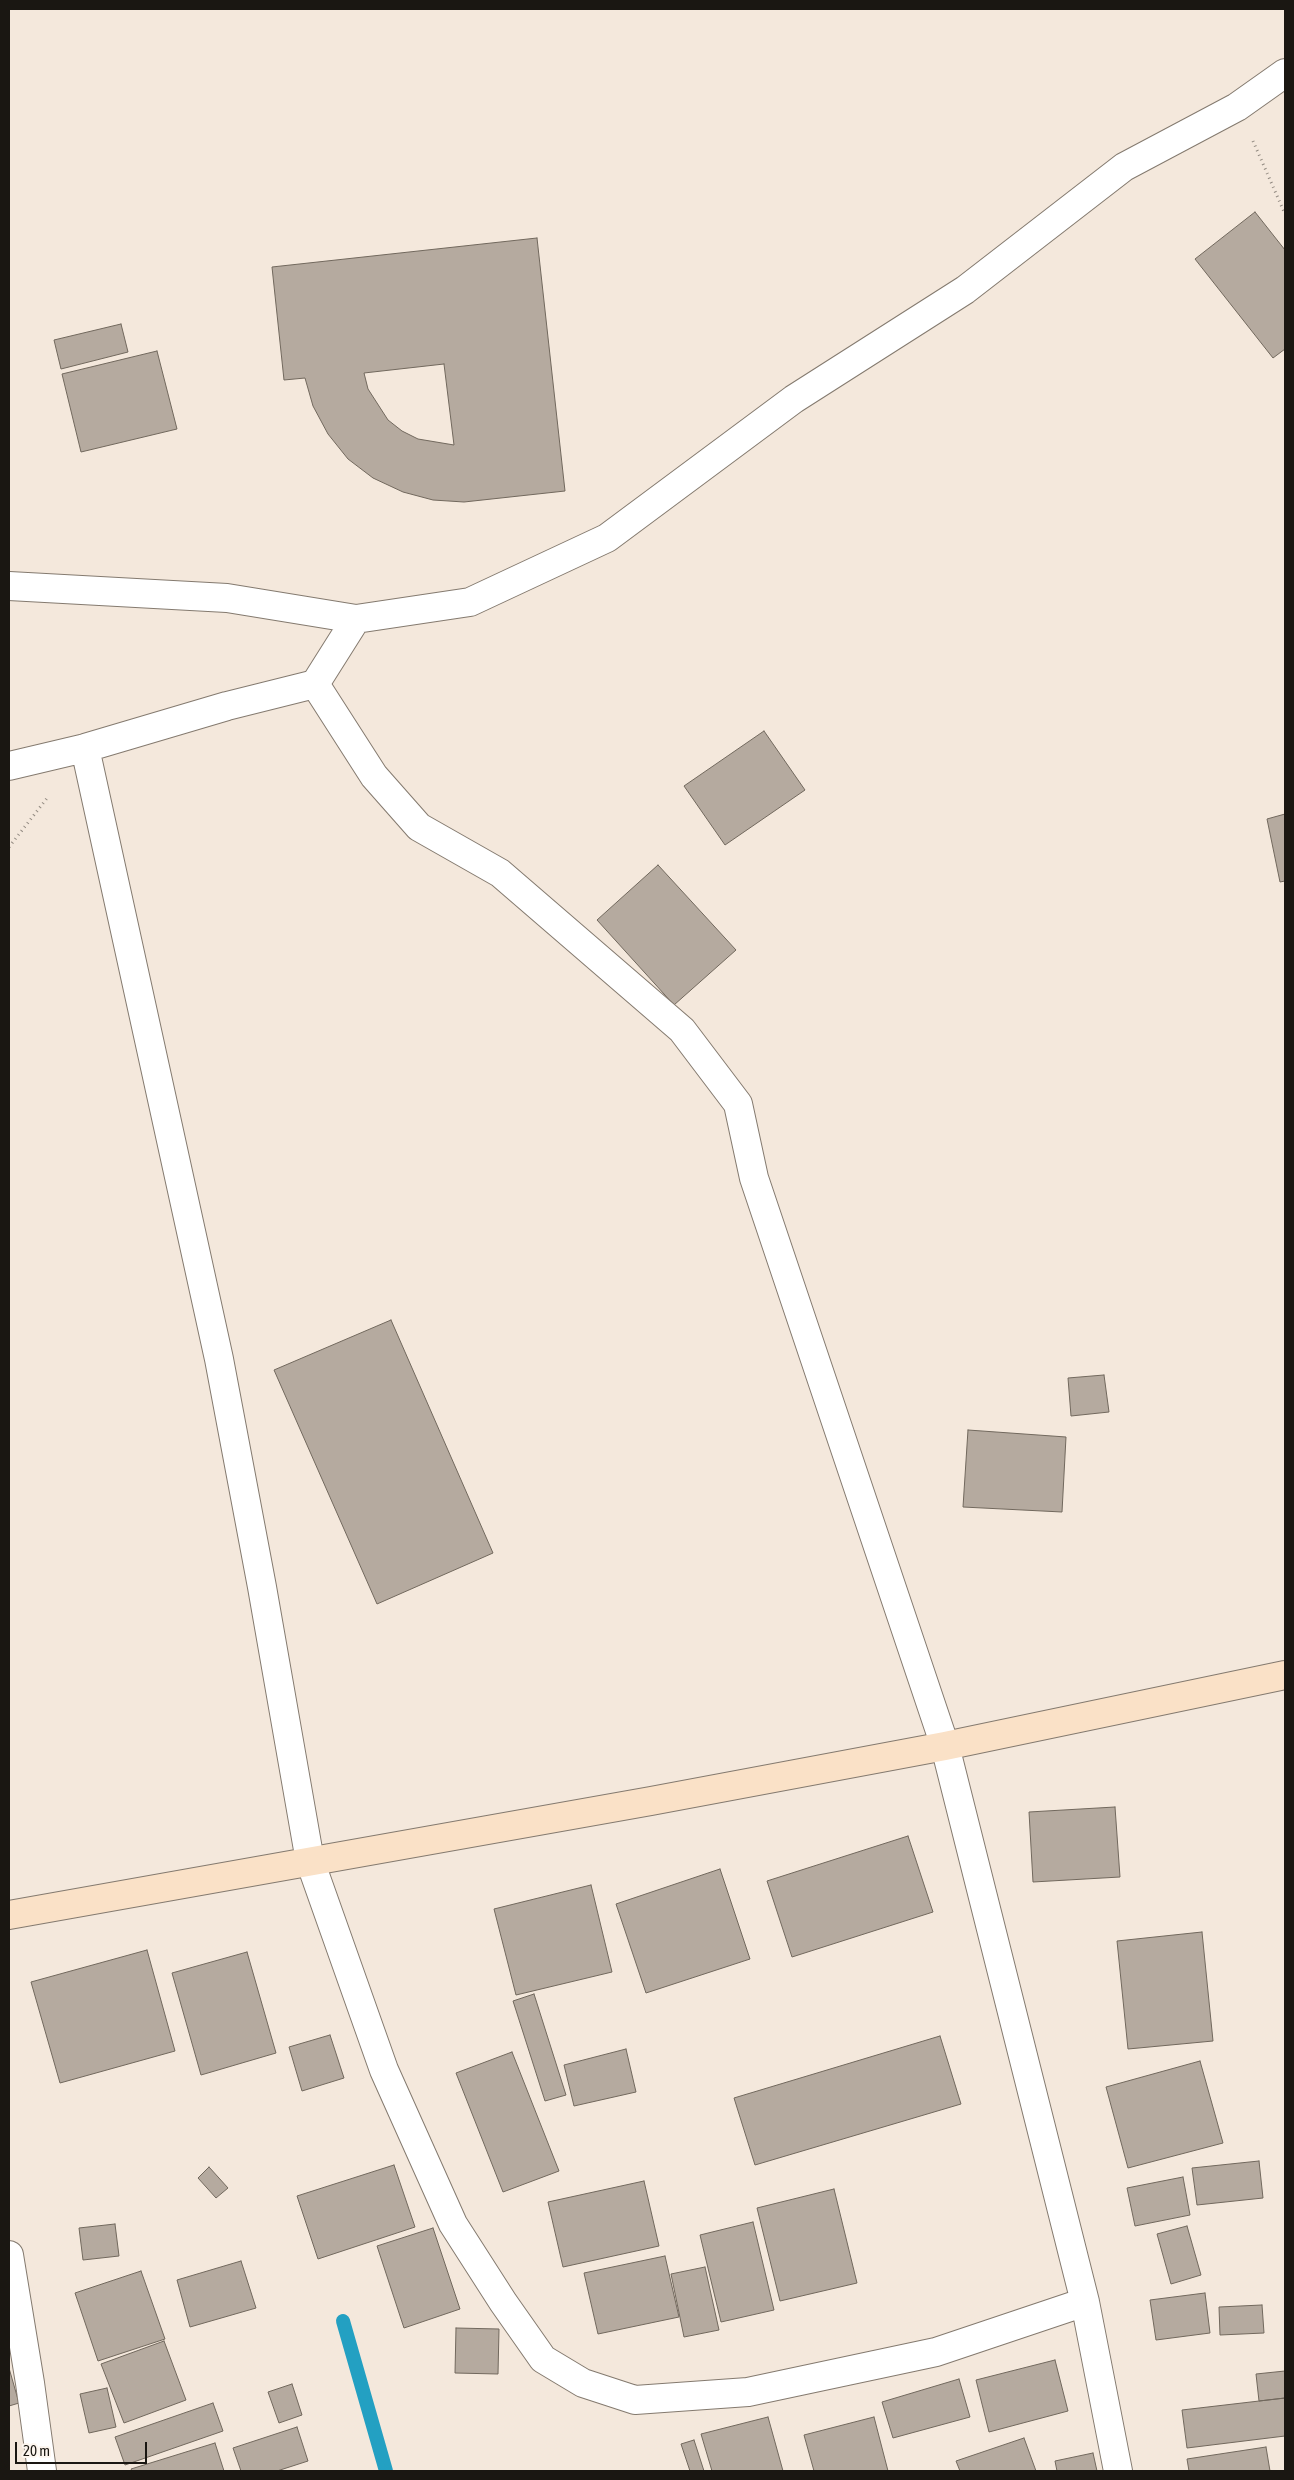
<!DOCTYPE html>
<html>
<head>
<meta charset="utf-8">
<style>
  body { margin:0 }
  #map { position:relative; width:1294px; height:2480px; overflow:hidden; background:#f4e8dc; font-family:"Asap Condensed",sans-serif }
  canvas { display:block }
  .frame { position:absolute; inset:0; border:10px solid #1a1712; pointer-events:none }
  .scale { position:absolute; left:15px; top:2442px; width:132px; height:22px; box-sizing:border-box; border:2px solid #1a1712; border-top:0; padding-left:6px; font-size:15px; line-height:18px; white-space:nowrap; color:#1a1712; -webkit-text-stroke:4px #fdf6ef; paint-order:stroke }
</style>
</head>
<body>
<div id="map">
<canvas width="1294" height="2480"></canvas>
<div class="frame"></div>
<div class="scale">20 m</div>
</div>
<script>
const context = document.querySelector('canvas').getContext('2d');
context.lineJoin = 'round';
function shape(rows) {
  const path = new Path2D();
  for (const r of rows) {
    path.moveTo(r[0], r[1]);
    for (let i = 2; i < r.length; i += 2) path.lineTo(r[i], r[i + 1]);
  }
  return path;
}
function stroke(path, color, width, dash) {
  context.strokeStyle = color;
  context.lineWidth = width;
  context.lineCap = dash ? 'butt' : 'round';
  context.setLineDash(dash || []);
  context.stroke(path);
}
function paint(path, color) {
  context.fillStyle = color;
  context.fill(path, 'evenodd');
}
stroke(shape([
  [343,2321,386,2471]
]), '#23a0c2', 14);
const building = shape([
  [1255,212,1285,250,1285,349,1273,358,1195,259,1255,212],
  [537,238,565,491,464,502,433,500,403,492,373,478,348,459,328,434,313,406,305,378,284,380,272,267,537,238],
  [444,364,454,445,418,439,402,431,388,420,368,389,364,373,444,364],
  [121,324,128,352,61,369,54,340,121,324],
  [157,351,177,429,81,452,62,374,157,351],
  [764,731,805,790,725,845,684,786,764,731],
  [1285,814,1285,881,1280,882,1267,819,1285,814],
  [658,865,736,950,674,1005,597,920,658,865],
  [391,1320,493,1553,377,1604,274,1370,391,1320],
  [1104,1375,1109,1412,1071,1416,1068,1378,1104,1375],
  [968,1430,1066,1437,1062,1512,963,1507,968,1430],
  [1115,1807,1120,1877,1033,1882,1029,1812,1115,1807],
  [908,1836,933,1912,792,1957,767,1881,908,1836],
  [720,1869,750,1959,646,1993,616,1904,720,1869],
  [591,1885,612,1972,516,1995,494,1909,591,1885],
  [1202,1932,1213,2041,1128,2049,1117,1941,1202,1932],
  [147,1950,175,2051,60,2083,31,1982,147,1950],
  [247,1952,276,2053,201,2075,172,1973,247,1952],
  [534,1994,566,2095,545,2101,513,2001,534,1994],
  [330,2035,344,2078,302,2091,289,2047,330,2035],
  [940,2036,961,2104,755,2165,734,2098,940,2036],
  [626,2049,636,2092,574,2106,564,2065,626,2049],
  [512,2052,559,2171,503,2192,456,2073,512,2052],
  [1200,2061,1223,2143,1128,2168,1106,2087,1200,2061],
  [1259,2161,1263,2198,1197,2205,1192,2168,1259,2161],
  [394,2165,415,2227,318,2259,297,2196,394,2165],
  [209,2167,228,2188,216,2198,198,2178,209,2167],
  [1183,2177,1190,2215,1135,2226,1127,2188,1183,2177],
  [644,2181,659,2246,563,2267,548,2202,644,2181],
  [834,2189,857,2283,780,2301,757,2208,834,2189],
  [753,2222,774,2310,721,2322,700,2235,753,2222],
  [115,2224,119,2256,83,2260,79,2228,115,2224],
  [1187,2226,1201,2275,1171,2284,1157,2234,1187,2226],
  [433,2228,460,2309,404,2328,377,2246,433,2228],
  [665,2256,679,2317,598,2334,584,2273,665,2256],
  [241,2261,256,2308,190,2327,177,2280,241,2261],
  [705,2267,719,2330,684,2337,671,2274,705,2267],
  [141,2271,165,2339,98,2361,75,2293,141,2271],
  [1205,2293,1210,2333,1156,2340,1150,2300,1205,2293],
  [1262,2305,1264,2333,1220,2335,1219,2307,1262,2305],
  [456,2328,499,2329,498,2374,455,2373,456,2328],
  [164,2341,186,2400,124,2423,101,2364,164,2341],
  [1055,2360,1068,2411,989,2432,976,2380,1055,2360],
  [9,2368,19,2403,9,2406,9,2368],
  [1285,2371,1285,2398,1259,2401,1256,2374,1285,2371],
  [959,2379,970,2417,893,2438,882,2402,959,2379],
  [292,2384,302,2415,279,2423,268,2392,292,2384],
  [107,2388,116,2427,89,2433,80,2394,107,2388],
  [1285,2398,1285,2436,1187,2448,1182,2410,1285,2398],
  [213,2403,223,2431,125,2465,115,2437,213,2403],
  [768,2417,783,2471,712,2471,701,2434,768,2417],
  [874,2417,888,2471,814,2471,804,2435,874,2417],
  [297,2427,308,2461,277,2471,241,2471,233,2448,297,2427],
  [1024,2438,1036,2471,960,2471,956,2461,1024,2438],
  [694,2440,704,2471,690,2471,681,2444,694,2440],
  [215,2443,224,2471,132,2471,131,2469,215,2443],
  [1266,2447,1270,2471,1189,2471,1187,2459,1266,2447],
  [1093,2453,1097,2471,1057,2471,1055,2461,1093,2453]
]);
paint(building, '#b5aa9f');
stroke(building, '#71685d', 1);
const street = shape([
  [9,586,227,598,356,619],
  [315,684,374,776,419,827,500,873,682,1030,738,1104,754,1178,945,1746,1085,2302,1118,2471],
  [85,748,219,1359,262,1587,310,1861,384,2070,453,2224,503,2302,543,2359,583,2383,635,2400,748,2392,936,2352,1085,2302],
  [9,766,85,748,227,706,315,684,356,619,470,602,607,538,794,399,965,290,1124,167,1237,107,1285,73],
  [9,2255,30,2383,42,2471]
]);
const secondary = shape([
  [9,1915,651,1801,945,1746,1285,1675]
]);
stroke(street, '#847a6f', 30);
stroke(secondary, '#847a6f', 30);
stroke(shape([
  [1253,141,1285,214],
  [9,847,48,797]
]), '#938b82', 3, [1, 4]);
stroke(street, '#fff', 28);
stroke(secondary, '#fae1c7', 28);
</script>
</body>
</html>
